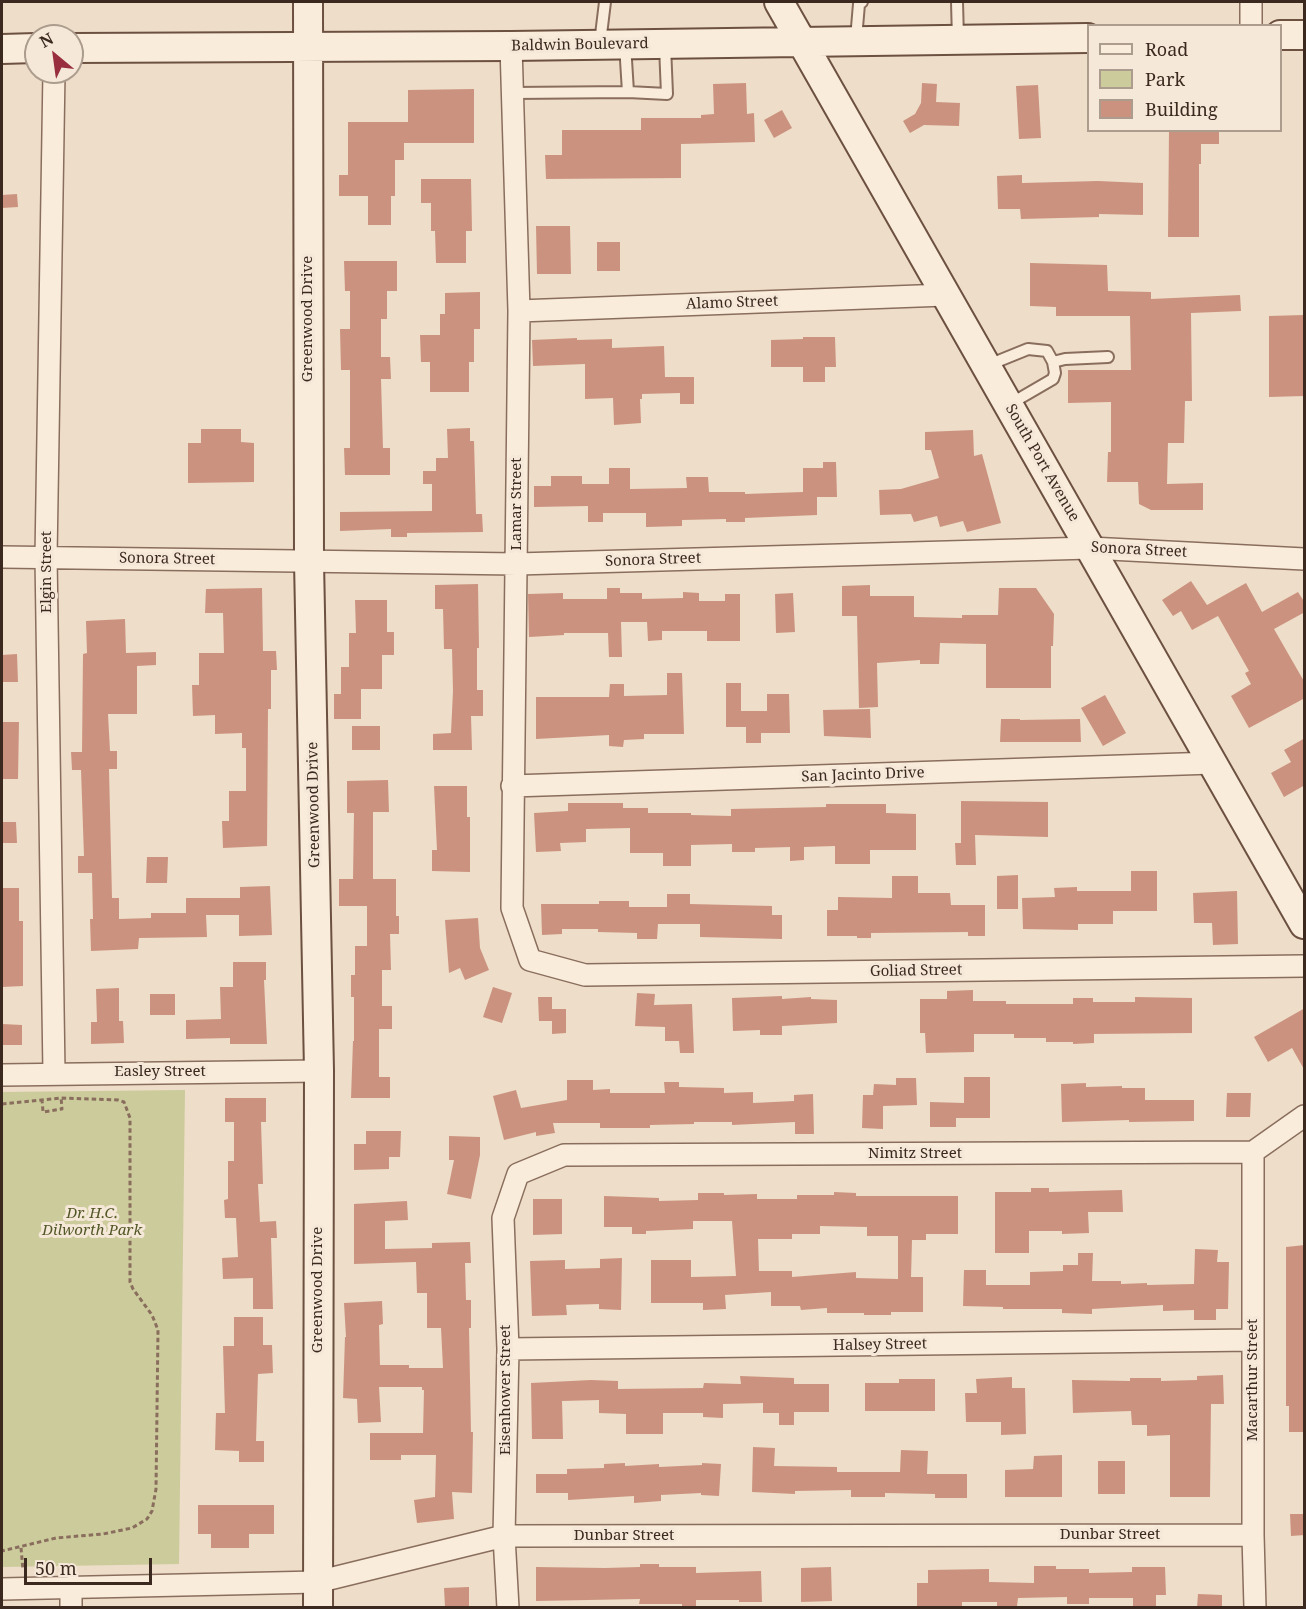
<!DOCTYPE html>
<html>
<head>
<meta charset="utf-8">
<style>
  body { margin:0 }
  #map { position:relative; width:1306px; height:1609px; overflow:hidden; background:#eeddc8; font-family:"Noto Serif",serif }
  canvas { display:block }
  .frame { position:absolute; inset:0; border:3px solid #3b2920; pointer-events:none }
  .legend { position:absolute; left:1087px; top:24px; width:195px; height:108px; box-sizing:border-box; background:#f5e8d8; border:2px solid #ab9c8e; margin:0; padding:8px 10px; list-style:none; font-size:18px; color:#3b2920 }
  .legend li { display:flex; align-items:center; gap:12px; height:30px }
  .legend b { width:30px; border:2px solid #ab9c8e }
  .north { position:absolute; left:24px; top:24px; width:60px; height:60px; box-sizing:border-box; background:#f5e8d8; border:2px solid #ab9c8e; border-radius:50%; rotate:331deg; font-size:16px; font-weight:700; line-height:24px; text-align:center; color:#3b2920 }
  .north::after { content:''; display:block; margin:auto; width:21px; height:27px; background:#982e3e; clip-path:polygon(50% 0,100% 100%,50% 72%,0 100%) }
  .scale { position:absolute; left:24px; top:1558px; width:128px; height:27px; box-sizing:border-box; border:3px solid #3b2920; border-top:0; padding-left:8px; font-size:18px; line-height:21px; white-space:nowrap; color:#3b2920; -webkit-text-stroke:4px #f5e8d8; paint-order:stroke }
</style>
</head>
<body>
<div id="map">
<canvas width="1306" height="1609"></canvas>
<div class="frame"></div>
<ul class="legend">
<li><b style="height:8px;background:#f9ecdb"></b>Road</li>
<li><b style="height:16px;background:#cccb9c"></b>Park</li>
<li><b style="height:16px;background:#cb937f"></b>Building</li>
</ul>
<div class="north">N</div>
<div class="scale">50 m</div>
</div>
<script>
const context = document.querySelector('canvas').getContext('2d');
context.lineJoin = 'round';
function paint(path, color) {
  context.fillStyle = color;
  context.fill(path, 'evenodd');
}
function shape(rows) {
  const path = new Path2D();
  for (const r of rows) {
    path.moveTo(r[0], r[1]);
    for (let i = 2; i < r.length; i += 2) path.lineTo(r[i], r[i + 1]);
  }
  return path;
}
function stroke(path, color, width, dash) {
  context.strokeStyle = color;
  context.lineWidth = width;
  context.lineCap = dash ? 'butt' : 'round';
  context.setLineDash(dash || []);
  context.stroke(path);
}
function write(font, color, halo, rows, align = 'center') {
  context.font = font + ' "Noto Serif",serif';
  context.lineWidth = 6;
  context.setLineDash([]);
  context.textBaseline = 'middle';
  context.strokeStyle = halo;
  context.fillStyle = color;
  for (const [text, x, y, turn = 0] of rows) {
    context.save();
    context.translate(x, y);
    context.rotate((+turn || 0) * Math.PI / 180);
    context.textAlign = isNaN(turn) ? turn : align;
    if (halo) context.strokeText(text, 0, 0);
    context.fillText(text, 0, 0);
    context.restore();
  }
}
paint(shape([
  [185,1090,179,1564,2,1567,2,1092]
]), '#cccb9c');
paint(shape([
  [746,83,747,114,754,113,755,142,681,144,681,178,546,179,545,155,562,155,562,130,641,130,641,118,701,118,701,115,714,114,713,84],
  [922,83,937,84,936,102,960,103,959,126,924,125,910,133,903,121,915,114,921,103],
  [1038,85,1041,138,1019,139,1016,86],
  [474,89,474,143,404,143,404,160,395,160,395,196,391,196,391,225,368,225,368,196,339,196,339,175,348,175,348,122,408,122,408,90],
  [782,110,792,128,774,138,764,120],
  [1169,130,1219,130,1219,144,1201,144,1201,164,1199,164,1199,237,1168,237],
  [1022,175,1022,183,1098,181,1143,183,1143,215,1099,214,1099,217,1021,219,1020,209,998,209,997,176],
  [421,179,471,179,472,231,466,231,466,263,436,263,435,231,431,231,431,203,421,203],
  [17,194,18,207,2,208,2,195],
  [536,226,570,226,571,274,537,274],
  [597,242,620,242,620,271,597,271],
  [344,261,397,261,397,291,387,291,387,319,381,319,381,357,390,357,391,379,381,379,383,448,390,448,390,475,345,475,344,448,350,448,350,370,341,370,340,329,350,329,350,291,345,291],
  [1030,263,1107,265,1108,291,1151,292,1151,299,1240,295,1241,311,1191,313,1192,401,1185,401,1184,443,1168,443,1167,484,1203,483,1203,510,1151,510,1139,504,1138,482,1107,482,1108,452,1111,452,1111,402,1068,403,1068,370,1131,370,1130,316,1056,316,1056,307,1030,306],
  [480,292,480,329,474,329,474,362,469,362,469,392,430,392,430,362,421,362,420,335,440,335,440,314,445,314,445,293],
  [1303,315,1304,396,1269,397,1269,316],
  [803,337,835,337,836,367,825,367,825,382,803,382,803,367,771,367,771,340,803,339],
  [577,338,577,340,612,339,612,348,664,346,665,377,694,377,694,404,680,404,680,393,642,394,642,399,640,399,641,423,614,425,613,398,585,399,585,364,533,366,532,340],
  [470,428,470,441,474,441,476,514,482,514,483,532,407,533,407,537,391,537,391,529,340,531,340,512,432,511,432,484,423,484,423,471,436,471,436,458,448,458,447,429],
  [201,429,241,429,241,442,254,443,254,482,188,483,188,443,201,443],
  [973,430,974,456,982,454,1001,523,967,532,963,521,940,527,937,516,914,522,911,514,880,515,879,490,901,489,939,478,931,450,925,450,925,432],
  [823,462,836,462,837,497,817,497,817,515,745,518,745,522,726,522,726,519,682,520,682,526,646,527,646,513,603,513,603,522,588,522,588,506,534,507,534,486,551,486,551,476,582,476,582,484,609,484,609,468,630,468,630,489,687,488,686,477,708,477,709,492,745,492,745,494,803,492,803,468,823,468],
  [1191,581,1207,605,1246,583,1262,612,1298,592,1305,603,1305,612,1274,629,1305,683,1305,698,1249,728,1231,696,1251,684,1245,673,1249,671,1218,616,1192,630,1181,611,1173,616,1162,600],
  [478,584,479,648,477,648,477,690,483,690,483,716,471,716,472,750,433,750,433,734,451,733,453,691,452,649,444,649,443,609,435,609,435,585],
  [870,585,870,596,914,596,914,617,962,618,962,615,998,615,999,588,1036,588,1054,614,1053,646,1051,646,1051,688,986,688,986,644,940,643,939,664,920,664,920,660,877,663,878,707,859,708,857,616,842,616,842,586],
  [262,588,263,651,276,651,277,670,271,670,271,709,268,709,267,846,223,848,222,821,229,821,229,791,246,791,246,748,242,748,242,733,215,734,215,715,193,716,192,685,199,685,199,653,224,653,223,613,205,613,206,589],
  [607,588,620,588,620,593,642,593,642,599,683,598,683,592,699,593,699,601,725,601,725,594,740,594,740,641,707,641,707,631,662,631,662,640,648,641,647,622,621,622,622,657,609,657,608,633,564,633,564,635,529,637,528,594,563,593,563,599,607,599],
  [793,593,795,632,776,633,775,594],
  [355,600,387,600,387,632,394,632,394,655,382,655,382,689,361,689,361,719,334,719,334,694,341,694,341,667,349,667,349,633,356,633],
  [125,619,126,653,156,652,156,665,137,666,137,714,108,714,110,751,117,751,117,769,109,769,112,898,119,898,119,919,151,918,151,913,186,913,186,898,240,898,240,887,270,886,272,935,239,936,239,915,206,915,207,937,139,938,138,949,91,951,90,919,93,919,92,873,78,873,78,856,84,856,81,770,72,770,71,752,82,752,83,654,87,653,86,621],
  [17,654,18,682,2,682,2,655],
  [667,673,682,673,684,734,644,734,644,739,624,740,623,747,609,746,609,735,536,739,536,697,609,697,610,684,624,684,624,696,667,695],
  [726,683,741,683,741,711,767,711,767,694,789,694,790,733,761,733,761,743,746,743,746,727,726,727],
  [1105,695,1126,733,1103,746,1081,708],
  [870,709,871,738,824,736,823,710],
  [1001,719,1020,719,1020,720,1080,719,1081,742,1000,742],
  [2,722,19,722,18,779,2,779],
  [352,726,380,726,380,750,352,750],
  [1305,738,1305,785,1284,797,1271,773,1291,762,1284,750],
  [388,780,389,812,373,812,373,879,396,879,396,916,399,916,399,934,390,934,391,970,382,970,382,1006,392,1006,392,1029,379,1029,379,1077,390,1077,390,1098,351,1098,353,1041,354,1041,354,997,351,997,351,975,355,975,355,946,367,946,367,906,339,906,339,879,353,879,354,813,347,813,347,781],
  [434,786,467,786,467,817,470,817,470,872,432,871,432,850,437,850],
  [961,801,1048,802,1048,837,975,835,976,865,956,865,955,843,961,843],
  [568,803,623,803,623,808,648,808,648,813,691,813,691,815,731,816,731,809,826,807,826,804,886,804,886,813,916,814,916,850,870,850,870,864,835,864,835,846,804,847,804,860,790,861,790,847,755,848,755,852,732,852,732,844,691,845,691,866,663,866,663,853,630,853,630,828,586,829,586,842,560,843,561,851,536,852,534,813,568,811],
  [2,822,16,822,17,843,2,843],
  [147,857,168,857,167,883,146,883],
  [1131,871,1157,871,1157,911,1113,911,1113,924,1078,924,1078,930,1023,929,1022,898,1055,897,1054,888,1077,887,1077,891,1131,891],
  [1018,875,1018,909,997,909,997,876],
  [892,876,918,876,918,893,950,893,951,905,985,905,985,936,968,936,968,932,871,933,871,938,857,938,857,936,827,936,827,910,838,910,838,897,892,898],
  [2,888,19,888,19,921,23,921,23,986,2,987],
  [1237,891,1238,944,1213,945,1212,923,1194,923,1193,893],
  [667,894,690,894,690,904,772,906,772,915,782,915,782,939,700,937,700,924,658,924,657,939,637,939,637,933,598,932,598,929,562,929,562,934,542,935,541,904,599,904,599,901,629,901,629,907,667,907],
  [478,918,480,948,489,970,465,980,460,968,449,973,445,920],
  [233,962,266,962,266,980,264,980,267,1044,230,1044,230,1038,186,1039,186,1020,221,1019,220,987,233,987],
  [493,987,512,993,502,1023,483,1017],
  [119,988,119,1021,123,1021,124,1043,91,1044,91,1022,97,1022,96,989],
  [973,990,973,1001,1006,1001,1006,1004,1073,1004,1073,998,1093,998,1093,1002,1135,1002,1135,997,1192,998,1192,1033,1094,1034,1094,1043,1073,1044,1073,1042,1046,1042,1046,1038,1014,1038,1014,1034,974,1034,974,1052,926,1053,925,1033,920,1033,920,999,947,999,947,991],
  [637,993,655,994,654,1005,692,1004,694,1053,680,1053,679,1041,665,1041,665,1027,635,1026],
  [150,994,175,994,175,1015,150,1015],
  [782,996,782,999,811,997,811,999,837,1000,837,1023,782,1026,782,1035,760,1035,760,1030,733,1031,732,998],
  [538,997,552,997,552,1009,566,1009,566,1033,552,1034,552,1021,539,1021],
  [1305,1008,1305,1071,1292,1048,1268,1062,1254,1037],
  [2,1024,22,1025,22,1045,2,1045],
  [964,1077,990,1077,990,1118,956,1118,956,1127,930,1127,930,1102,964,1103],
  [896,1078,916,1078,917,1105,883,1106,883,1129,862,1128,863,1095,873,1095,874,1084,896,1085],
  [567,1080,593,1080,593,1090,610,1089,610,1093,665,1093,664,1082,679,1082,679,1087,724,1088,724,1093,753,1092,753,1103,794,1101,794,1095,813,1094,814,1134,795,1134,795,1122,732,1125,732,1122,694,1122,694,1124,650,1125,650,1128,600,1128,600,1123,553,1123,555,1133,536,1136,536,1132,504,1140,493,1096,516,1090,521,1108,567,1100],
  [1086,1083,1086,1087,1122,1086,1122,1088,1145,1088,1145,1100,1194,1100,1194,1121,1129,1122,1129,1120,1062,1122,1061,1084],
  [1227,1093,1251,1093,1250,1117,1226,1117],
  [225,1098,266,1098,266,1122,261,1122,263,1184,258,1184,260,1222,276,1221,277,1238,271,1238,273,1309,253,1309,253,1278,223,1279,222,1258,238,1257,236,1218,225,1218,224,1200,228,1199,228,1161,234,1161,234,1122,225,1122],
  [366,1131,401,1131,400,1157,389,1157,389,1169,354,1170,354,1144,366,1144],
  [449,1136,480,1137,480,1155,471,1199,447,1194,454,1160,449,1160],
  [1031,1188,1049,1188,1049,1192,1122,1190,1123,1212,1088,1212,1089,1233,1062,1234,1062,1231,1029,1231,1029,1253,995,1253,995,1192,1031,1192],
  [834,1192,856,1193,856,1196,958,1196,958,1234,926,1234,926,1240,912,1240,911,1277,923,1277,923,1312,891,1312,891,1315,864,1315,864,1313,827,1313,827,1308,801,1310,800,1306,771,1306,771,1292,725,1295,726,1309,703,1310,703,1303,651,1303,651,1260,691,1260,691,1277,736,1276,732,1221,693,1221,693,1229,646,1231,646,1234,632,1234,632,1227,604,1227,604,1196,659,1198,659,1201,698,1200,698,1193,724,1193,724,1195,757,1194,757,1199,797,1199,797,1195,834,1195],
  [820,1226,867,1227,867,1236,898,1236,898,1279,856,1278,856,1272,792,1277,792,1271,759,1271,758,1239,792,1239,792,1234,820,1234],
  [533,1199,562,1199,562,1234,533,1235],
  [407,1201,408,1220,385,1221,385,1249,432,1248,432,1243,470,1242,471,1263,465,1263,466,1300,471,1300,471,1328,469,1328,471,1432,473,1432,472,1493,452,1492,454,1519,417,1523,414,1500,435,1497,436,1455,401,1455,401,1460,370,1460,370,1433,423,1433,424,1390,422,1390,422,1387,379,1387,381,1422,358,1423,357,1399,343,1398,345,1337,346,1337,344,1303,382,1301,383,1324,379,1325,380,1365,409,1365,409,1368,443,1368,441,1328,427,1328,427,1293,417,1293,416,1262,354,1264,354,1204],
  [1305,1245,1305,1432,1289,1432,1289,1406,1286,1406,1286,1247],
  [1195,1249,1218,1250,1217,1262,1229,1262,1228,1309,1216,1309,1216,1320,1194,1320,1194,1310,1163,1311,1163,1305,1092,1309,1092,1314,1062,1313,1062,1309,1003,1309,1003,1307,963,1306,964,1270,986,1270,986,1285,1030,1285,1030,1272,1063,1271,1063,1265,1078,1265,1078,1253,1093,1253,1092,1281,1121,1281,1121,1284,1147,1283,1147,1285,1194,1284],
  [622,1258,621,1310,599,1309,599,1304,566,1305,567,1315,532,1316,530,1261,565,1260,565,1269,600,1268,600,1259],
  [234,1317,263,1317,263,1345,272,1345,273,1373,258,1374,256,1441,264,1441,264,1462,239,1462,239,1451,215,1450,216,1413,225,1413,223,1346,234,1346],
  [1223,1375,1224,1404,1211,1404,1210,1497,1170,1497,1170,1435,1147,1436,1147,1425,1132,1425,1131,1411,1073,1413,1072,1380,1130,1381,1130,1378,1161,1378,1161,1381,1197,1380,1197,1376],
  [740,1376,794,1378,794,1384,829,1384,829,1412,794,1412,794,1425,779,1425,779,1413,763,1413,763,1403,723,1404,723,1418,703,1417,703,1413,663,1413,663,1434,626,1434,626,1414,599,1413,599,1400,562,1401,563,1439,532,1439,531,1383,591,1380,618,1381,618,1389,703,1388,704,1383,741,1384],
  [1012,1377,1012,1388,1025,1388,1026,1434,1001,1435,1001,1422,966,1422,965,1393,977,1393,976,1379],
  [899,1379,935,1379,935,1411,865,1411,865,1383,899,1383],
  [753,1447,775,1448,774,1466,837,1467,837,1472,900,1472,901,1450,928,1451,927,1474,967,1474,967,1498,935,1498,935,1494,885,1493,885,1497,851,1497,851,1490,795,1491,795,1494,752,1492],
  [1062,1455,1062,1497,1005,1497,1005,1470,1033,1469,1034,1456],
  [1098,1461,1125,1461,1125,1494,1098,1494],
  [625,1463,625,1466,659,1464,659,1467,702,1465,702,1463,721,1464,719,1496,701,1495,701,1493,661,1495,661,1501,634,1503,634,1496,568,1500,568,1493,536,1493,536,1474,567,1474,567,1469,604,1468,604,1464],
  [198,1505,274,1505,274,1534,249,1534,249,1548,211,1548,211,1534,198,1534],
  [1290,1514,1305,1514,1305,1535,1291,1536],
  [640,1564,659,1564,659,1567,696,1567,696,1573,761,1571,762,1602,739,1602,739,1600,696,1600,696,1608,682,1608,682,1604,639,1604,640,1599,536,1601,536,1567,605,1568,640,1567],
  [1034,1566,1056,1566,1056,1569,1089,1569,1089,1573,1132,1572,1132,1567,1165,1567,1166,1595,1156,1595,1156,1608,1133,1608,1133,1598,1089,1598,1089,1604,1067,1604,1067,1597,1018,1598,1017,1606,997,1606,997,1602,962,1602,962,1608,917,1608,917,1583,928,1583,928,1570,989,1569,989,1582,1034,1583],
  [831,1567,832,1601,801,1602,801,1568],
  [469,1587,469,1606,445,1607,444,1588],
  [1198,1594,1222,1595,1222,1608,1197,1608]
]), '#cb937f');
const service = shape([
  [957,2,958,39],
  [856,39,859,4,862,2],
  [600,43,605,2],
  [628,92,667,94,665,46],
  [513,93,628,92,625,44],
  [1053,362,1065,359,1108,357],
  [986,366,1028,349,1047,351,1053,362,1055,373,1053,379,1010,404]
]);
const minor = shape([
  [1251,2,1251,26],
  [511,46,519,311,512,908,530,960,585,975,1304,966],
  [519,311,945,295],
  [2,557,517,564,1090,548,1304,559],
  [512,786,1213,763],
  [54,1073,46,557,54,72],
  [2,1075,319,1071],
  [1253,1152,1253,1535,1255,1608],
  [508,1349,1253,1340],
  [71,1587,71,1608],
  [2,1589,317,1582,504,1536,1253,1535],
  [508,1608,504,1536,508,1349,503,1218,518,1174,564,1155,1253,1152,1304,1116]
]);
const secondary = shape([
  [308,2,309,561,319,1071,318,1608],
  [779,2,1304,924],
  [1280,35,1304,35],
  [72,48,511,46,1088,38],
  [2,49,36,48]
]);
stroke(service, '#8a6e5d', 14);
stroke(minor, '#8a6e5d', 24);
stroke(secondary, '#6c5040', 32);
stroke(shape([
  [42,1099,43,1112,62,1109,61,1097],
  [2,1104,61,1098,118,1100,124,1102,130,1118,130,1282,133,1289,152,1315,158,1330,156,1489,152,1511,147,1519,132,1528,103,1534,56,1538,2,1551],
  [21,1548,23,1570]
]), '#8a6e5d', 3, [4.5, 3]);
stroke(service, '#f9ecdb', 10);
stroke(minor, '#f9ecdb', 21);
stroke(secondary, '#f9ecdb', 28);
write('15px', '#3b2920', '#f5e8d8', [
  ["Baldwin Boulevard",580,45,-1],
  ["Alamo Street",732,303,-2],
  ["Greenwood Drive",308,319,-90],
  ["South Port Avenue",1042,463,60],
  ["Lamar Street",517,504,-90],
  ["Sonora Street",1139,550,3],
  ["Sonora Street",167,559,1],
  ["Sonora Street",653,560,-2],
  ["Elgin Street",47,572,-90],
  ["San Jacinto Drive",863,775,-2],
  ["Greenwood Drive",314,805,-91],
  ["Goliad Street",916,971,-1],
  ["Easley Street",160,1072],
  ["Nimitz Street",915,1154],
  ["Greenwood Drive",318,1290,-90],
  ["Halsey Street",880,1345,-1],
  ["Macarthur Street",1253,1380,-90],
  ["Eisenhower Street",506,1390,-90],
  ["Dunbar Street",1110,1535],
  ["Dunbar Street",624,1536]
]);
write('italic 15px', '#525727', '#f5e8d8', [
  ["Dr. H.C.",92,1214],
  ["Dilworth Park",92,1231]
]);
</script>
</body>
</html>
